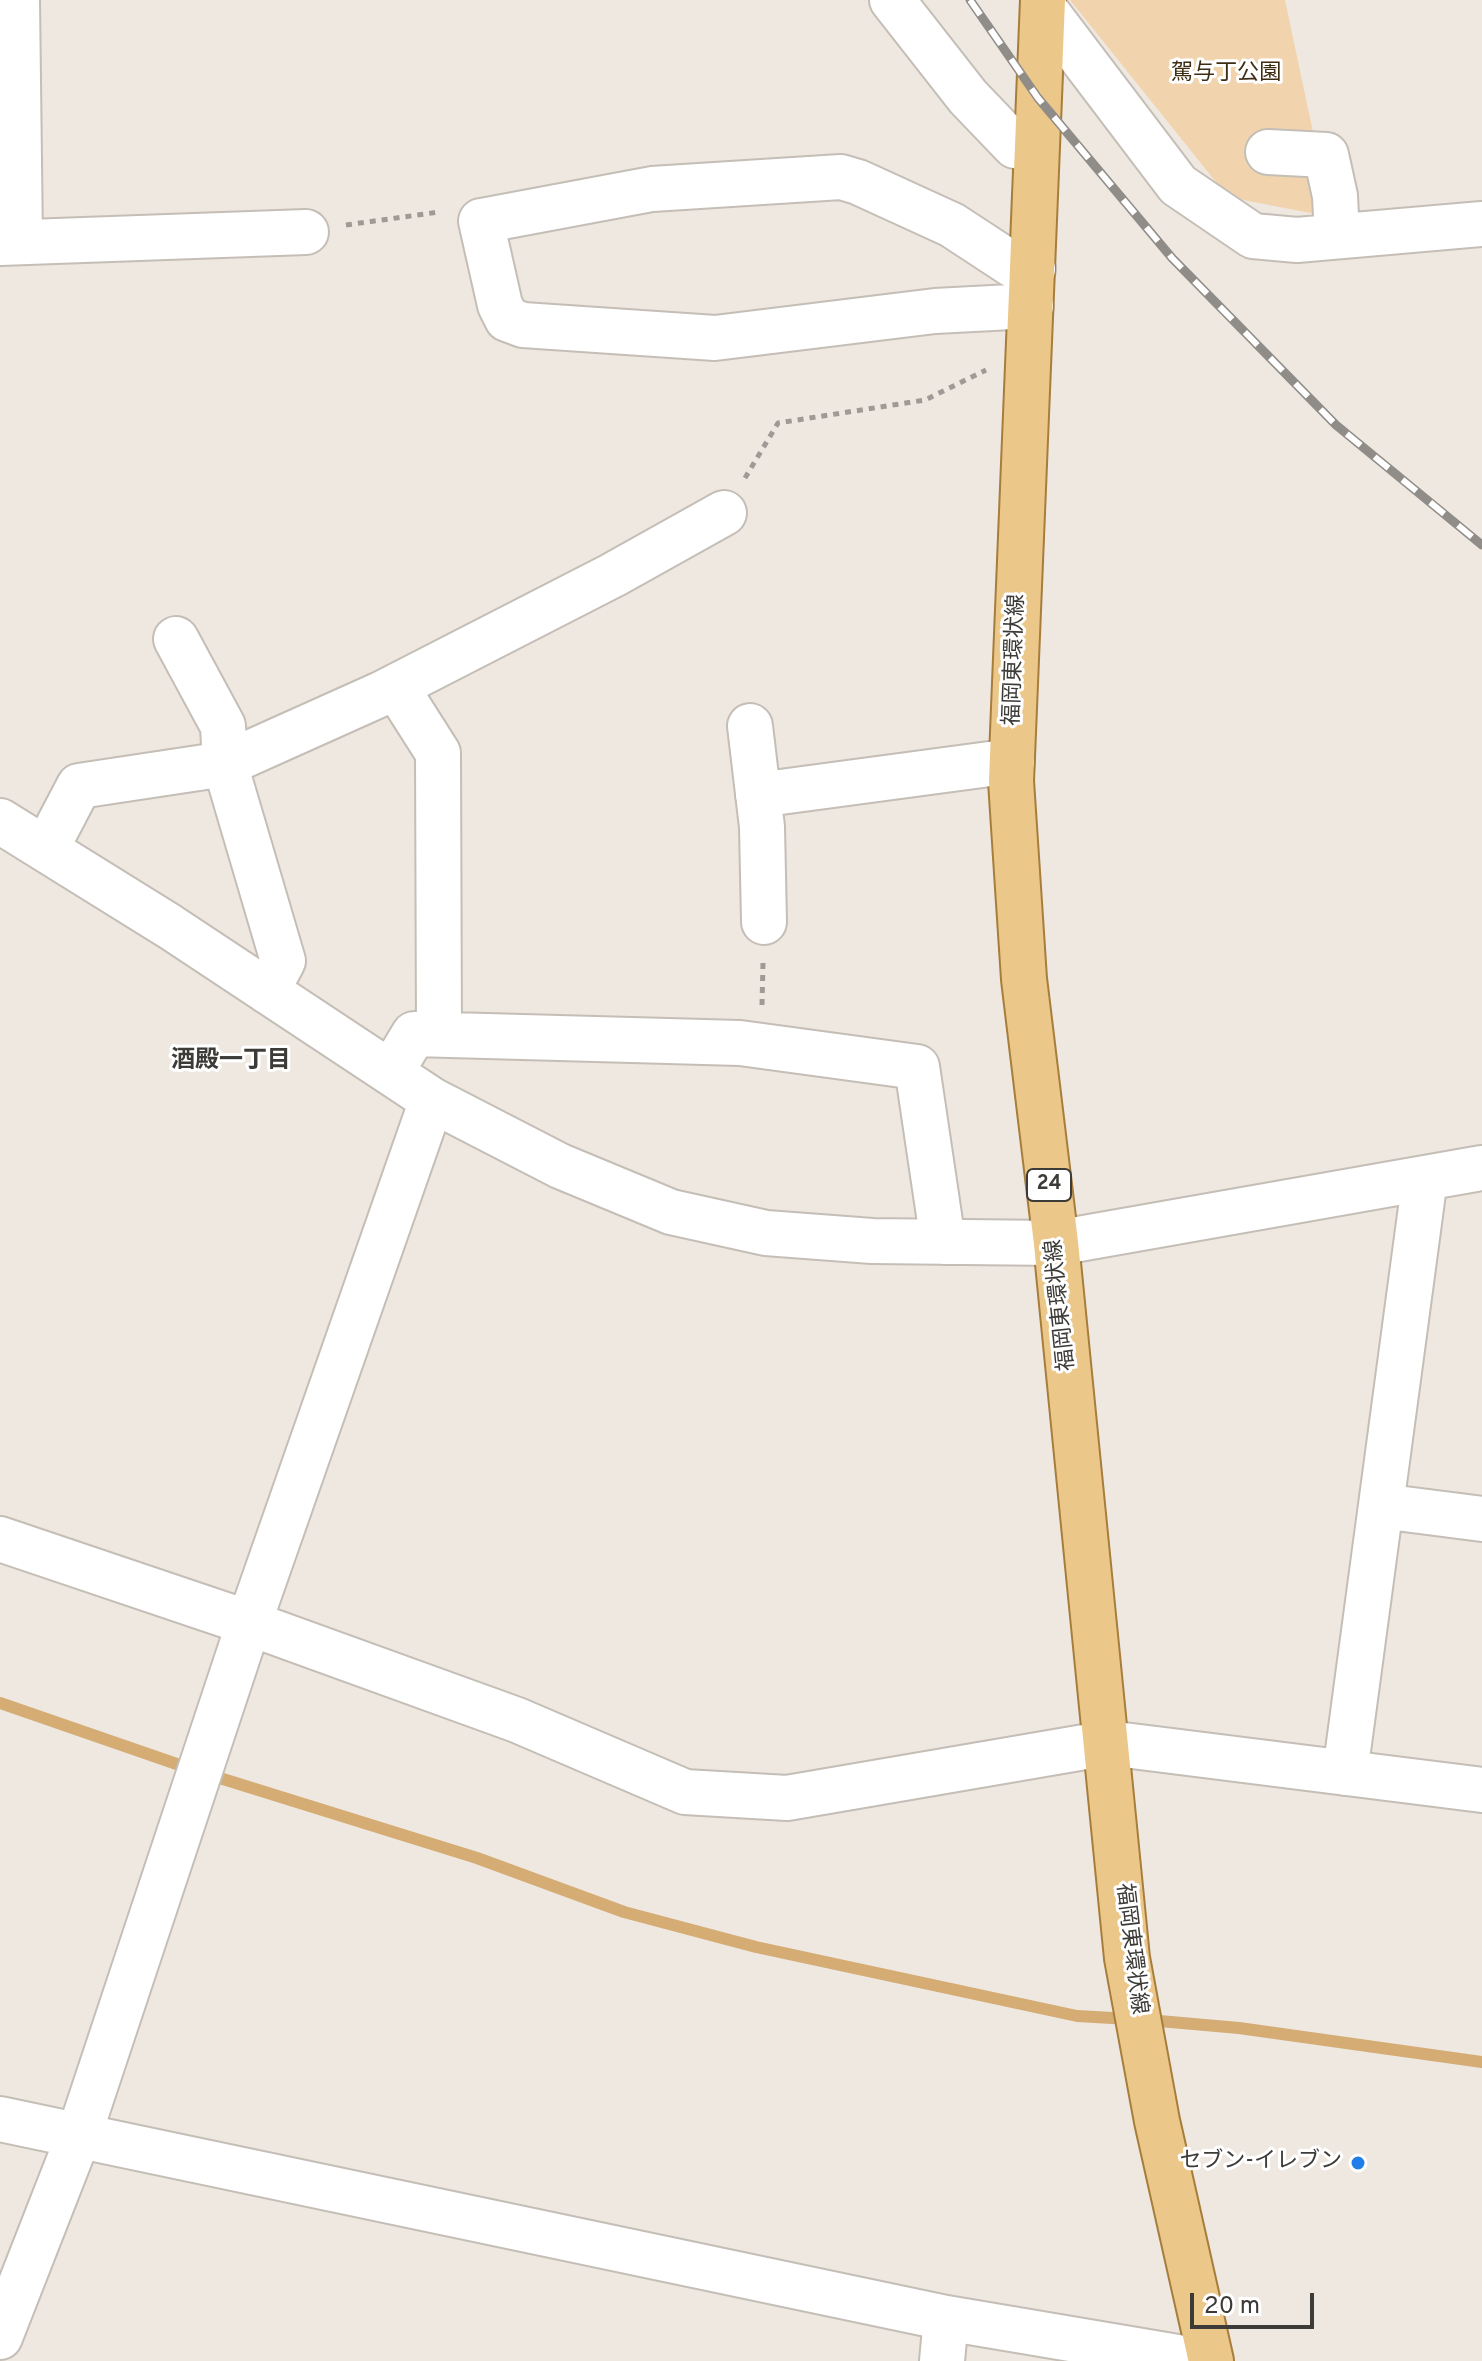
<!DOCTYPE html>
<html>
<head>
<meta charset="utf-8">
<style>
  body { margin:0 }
  #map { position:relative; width:1482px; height:2361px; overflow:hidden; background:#eee8e1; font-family:Overpass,sans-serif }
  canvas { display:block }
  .scale { position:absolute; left:1190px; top:2293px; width:124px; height:36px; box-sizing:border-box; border:4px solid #3d3b38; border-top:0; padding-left:10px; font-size:24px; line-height:28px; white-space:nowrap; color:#3d3b38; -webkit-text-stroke:6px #fff; paint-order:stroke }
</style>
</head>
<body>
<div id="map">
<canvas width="1482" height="2361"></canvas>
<div class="scale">20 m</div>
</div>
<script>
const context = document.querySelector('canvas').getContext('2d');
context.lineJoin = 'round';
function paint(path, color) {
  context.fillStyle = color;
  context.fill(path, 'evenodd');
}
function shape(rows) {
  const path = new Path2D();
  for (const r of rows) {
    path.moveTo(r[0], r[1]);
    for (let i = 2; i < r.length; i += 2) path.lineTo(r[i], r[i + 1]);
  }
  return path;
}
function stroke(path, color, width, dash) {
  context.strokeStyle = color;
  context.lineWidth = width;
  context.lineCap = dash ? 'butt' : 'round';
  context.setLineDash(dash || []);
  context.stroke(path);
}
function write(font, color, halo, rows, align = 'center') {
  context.font = font + ' Overpass,"Noto Sans JP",sans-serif';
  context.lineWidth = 6;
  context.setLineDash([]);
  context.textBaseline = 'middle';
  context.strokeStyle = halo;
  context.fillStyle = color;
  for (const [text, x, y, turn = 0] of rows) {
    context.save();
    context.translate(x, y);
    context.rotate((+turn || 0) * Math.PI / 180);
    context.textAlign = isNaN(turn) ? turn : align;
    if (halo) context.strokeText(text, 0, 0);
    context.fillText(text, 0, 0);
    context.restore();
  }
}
paint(shape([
  [1070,0,1285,0,1331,217,1228,197]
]), '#f1d4ad');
stroke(shape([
  [0,1703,194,1770,477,1858,624,1912,756,1947,1077,2016,1130,2019],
  [1148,2020,1239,2028,1482,2062]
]), '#d4ac74', 12);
const minor = shape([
  [17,0,20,241],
  [892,0,968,97,1015,146,1035,149],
  [1043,7,1178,185,1253,236,1297,240,1482,224],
  [1268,152,1326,155,1335,196,1337,236],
  [0,243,306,232],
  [1031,306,935,311,715,338,523,325,507,319,500,305,481,221,652,189,841,177,858,182,952,225,1013,265,1033,269],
  [176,639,223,726,225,764,283,961,267,991],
  [396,687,438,753,439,1034],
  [750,726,762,827,764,922],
  [758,795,1012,761],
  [0,821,169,926,432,1100,560,1166,671,1212,766,1233,872,1241,1056,1243,1482,1168],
  [46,849,79,786,225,764,381,694,613,575,724,513],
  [391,1072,414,1034,740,1043,917,1067,943,1242],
  [1381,1506,1482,1519],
  [0,1539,249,1623,517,1720,685,1792,787,1798,1108,1743,1482,1790],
  [1345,1773,1425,1178],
  [0,2119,946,2318,1201,2361],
  [0,2337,79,2135,249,1623,432,1100],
  [942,2361,946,2318]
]);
const major = shape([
  [1043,0,1011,781,1024,979,1056,1243,1127,1958,1157,2121,1211,2361]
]);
stroke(minor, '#c4beb7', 48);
stroke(major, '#a77d3b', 48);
stroke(shape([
  [346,225,439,212],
  [745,478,778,423,925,400,986,370],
  [762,1005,763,963]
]), '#9f9a95', 5, [6, 6]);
stroke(minor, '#fff', 44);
stroke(major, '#ecc78a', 44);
const rail = shape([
  [970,0,1038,98,1172,258,1336,425,1482,545]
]);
stroke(rail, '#908c87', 9);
stroke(rail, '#fff', 6, [18]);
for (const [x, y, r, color] of [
  [1358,2163,8,"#207ee8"]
]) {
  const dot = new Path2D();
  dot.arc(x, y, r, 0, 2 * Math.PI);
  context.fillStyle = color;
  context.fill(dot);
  stroke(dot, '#fff', 3);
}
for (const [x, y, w] of [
  [1049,1185,44]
]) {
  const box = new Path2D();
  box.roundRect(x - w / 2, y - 16, w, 32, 6);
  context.fillStyle = '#fff';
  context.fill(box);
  stroke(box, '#3d3b38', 2);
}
write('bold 20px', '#3d3b38', null, [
  ["24",1049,1185]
]);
write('22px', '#3e2d13', '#fff', [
  ["駕与丁公園",1226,75]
]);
write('22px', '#3d3b38', '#fff', [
  ["福岡東環状線",1016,660,-88],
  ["福岡東環状線",1062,1305,-96],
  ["福岡東環状線",1130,1949,83]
]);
write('22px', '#3d3b38', '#fff', [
  ["セブン-イレブン",1342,2163]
], 'right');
write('bold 24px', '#3d3b38', '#fff', [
  ["酒殿一丁目",231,1062]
]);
</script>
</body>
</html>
